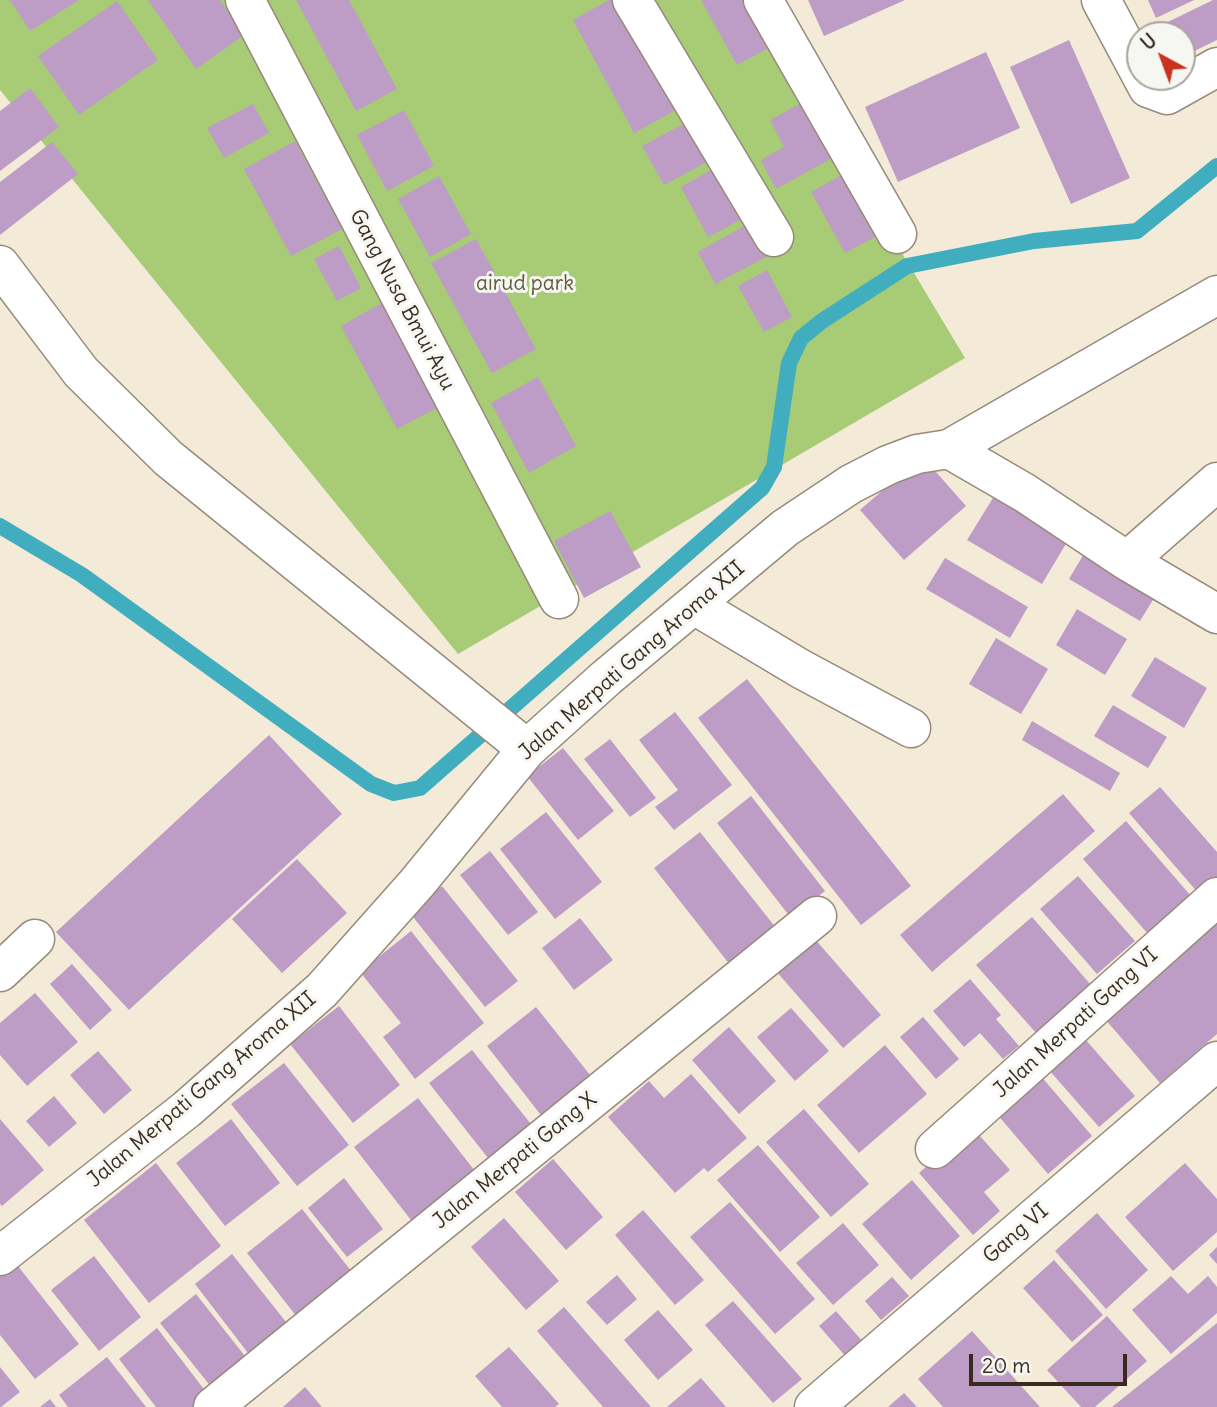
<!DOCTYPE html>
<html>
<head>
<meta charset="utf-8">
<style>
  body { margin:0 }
  #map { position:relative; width:1217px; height:1407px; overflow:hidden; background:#f3ead8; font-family:Delius,sans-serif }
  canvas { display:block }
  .north { position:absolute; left:1126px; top:21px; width:70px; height:70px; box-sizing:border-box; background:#f6f6f2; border:2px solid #aba49d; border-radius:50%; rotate:319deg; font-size:19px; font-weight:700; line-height:28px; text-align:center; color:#3b2a1e }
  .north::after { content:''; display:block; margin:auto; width:24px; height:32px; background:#c8321e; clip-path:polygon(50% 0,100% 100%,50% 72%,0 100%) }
  .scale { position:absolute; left:969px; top:1354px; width:158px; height:32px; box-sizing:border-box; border:4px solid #3b2a1e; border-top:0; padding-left:9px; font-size:21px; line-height:24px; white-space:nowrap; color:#3b2a1e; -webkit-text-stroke:5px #f6f6f2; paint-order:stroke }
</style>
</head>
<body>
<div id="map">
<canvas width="1217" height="1407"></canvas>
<div class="north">U</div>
<div class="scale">20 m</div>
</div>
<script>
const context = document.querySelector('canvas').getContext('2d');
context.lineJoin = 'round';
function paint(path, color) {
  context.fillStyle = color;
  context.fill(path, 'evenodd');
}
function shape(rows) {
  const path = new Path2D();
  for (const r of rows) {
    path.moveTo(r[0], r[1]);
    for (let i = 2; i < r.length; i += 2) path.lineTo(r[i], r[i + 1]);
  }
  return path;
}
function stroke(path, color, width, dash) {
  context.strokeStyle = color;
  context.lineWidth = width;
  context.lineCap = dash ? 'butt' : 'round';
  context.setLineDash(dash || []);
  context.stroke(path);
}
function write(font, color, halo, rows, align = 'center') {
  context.font = font + ' Delius,sans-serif';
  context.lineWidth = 6;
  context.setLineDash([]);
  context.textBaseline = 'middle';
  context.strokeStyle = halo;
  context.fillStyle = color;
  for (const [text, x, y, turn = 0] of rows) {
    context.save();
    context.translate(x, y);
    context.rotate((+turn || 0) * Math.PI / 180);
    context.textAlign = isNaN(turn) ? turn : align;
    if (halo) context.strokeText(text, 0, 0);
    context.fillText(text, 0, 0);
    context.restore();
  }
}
paint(shape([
  [0,0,750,0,965,358,458,654,0,90]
]), '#a8cb75');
stroke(shape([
  [0,526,82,575,371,784,394,793,420,788,762,488,774,467,789,363,801,338,822,321,907,266,1034,241,1137,231,1217,166]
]), '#41aebf', 16);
paint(shape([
  [10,0,79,0,30,31],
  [148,0,220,0,244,35,196,69],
  [296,0,349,0,397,89,356,111],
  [609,0,617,0,676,110,634,133,573,20],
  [701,0,755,0,778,43,737,65],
  [808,0,905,0,824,36],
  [1148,0,1194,0,1156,18],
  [1213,0,1217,0,1217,40,1182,57,1182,35,1141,35],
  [117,1,158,60,79,115,38,56],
  [1069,40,1130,178,1071,204,1010,67],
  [986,52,1020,128,898,182,865,107],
  [30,88,59,127,0,171,0,111],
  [803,102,847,150,776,189,761,160,784,147,770,120],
  [253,104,269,133,224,158,207,128],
  [404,110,434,166,387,191,357,135],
  [685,123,707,162,664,185,642,146],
  [295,141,342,229,291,256,244,169],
  [52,142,78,174,0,235,0,182],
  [716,167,744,218,708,237,681,187],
  [843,174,877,236,845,253,811,192],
  [439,176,471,234,430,257,398,199],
  [760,217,777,251,715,284,698,252],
  [476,239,536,349,492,373,431,263],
  [339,246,361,288,337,301,314,259],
  [767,270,792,317,764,332,738,286],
  [389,299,446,403,397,429,341,326],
  [538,377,576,446,529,473,491,403],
  [922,456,966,506,904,560,860,510],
  [996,493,1070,537,1042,584,967,540],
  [610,511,641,567,584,598,554,541],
  [1085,552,1156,595,1140,621,1069,579],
  [945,558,1028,607,1010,638,926,589],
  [1077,609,1127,639,1105,675,1056,645],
  [996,638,1048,669,1021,714,969,684],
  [1155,657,1207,688,1184,728,1131,696],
  [747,679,911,886,861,925,698,718],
  [1113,705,1167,737,1148,768,1094,736],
  [675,712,732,785,674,830,655,807,678,790,639,740],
  [1032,721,1120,773,1110,791,1022,740],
  [269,735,342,814,129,1010,56,932],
  [610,739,656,798,630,817,584,759],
  [563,748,614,811,578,840,527,776],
  [1160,787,1217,852,1217,880,1200,895,1129,813],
  [1063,794,1095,831,932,972,900,935],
  [751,796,825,891,791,918,717,823],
  [546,812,602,882,555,919,500,849],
  [1126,821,1191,896,1148,934,1083,859],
  [700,832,780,933,734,970,654,868],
  [490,851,538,912,508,935,460,875],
  [297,859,347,913,282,973,232,919],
  [1078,876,1135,941,1097,974,1040,909],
  [442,886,518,981,485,1007,409,912],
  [1032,917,1091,985,1036,1033,976,965],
  [580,918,613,960,574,990,542,948],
  [1217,922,1217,1034,1160,1083,1105,1019],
  [411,931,484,1023,415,1079,383,1037,401,1023,360,972],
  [814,938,881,1015,843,1048,776,971],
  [72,964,112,1010,90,1030,50,984],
  [970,979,1001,1015,996,1019,1019,1046,1003,1059,980,1033,964,1047,933,1011],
  [35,993,78,1042,27,1086,0,1055,0,1023],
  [339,1006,400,1085,353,1123,290,1044],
  [536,1007,594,1080,544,1119,487,1046],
  [791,1008,829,1051,795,1081,757,1037],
  [923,1017,959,1059,936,1079,900,1037],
  [729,1027,776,1081,739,1114,692,1060],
  [1085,1039,1135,1096,1099,1127,1049,1070],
  [885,1045,927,1094,859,1153,817,1105],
  [472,1050,538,1133,495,1167,429,1083],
  [98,1051,132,1090,104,1114,70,1075],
  [284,1063,349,1145,297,1186,231,1104],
  [691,1074,747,1138,708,1172,704,1168,675,1193,608,1117,649,1081,664,1098],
  [1040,1075,1092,1136,1048,1174,996,1113],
  [54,1096,77,1123,49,1147,26,1121],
  [418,1098,482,1180,418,1229,354,1147],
  [804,1109,869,1184,831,1217,766,1142],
  [0,1119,44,1170,2,1206,0,1204],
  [231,1119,280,1183,225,1226,176,1163],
  [972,1127,1010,1170,984,1192,1000,1211,973,1235,919,1173],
  [758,1145,820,1217,780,1252,717,1180],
  [553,1159,603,1217,566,1250,515,1192],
  [156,1163,221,1246,149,1303,84,1220],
  [1185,1163,1217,1199,1217,1232,1173,1271,1125,1217],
  [344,1178,383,1229,347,1257,308,1208],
  [912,1180,960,1236,911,1280,862,1224],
  [730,1202,815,1299,775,1334,690,1237],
  [302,1209,352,1272,297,1317,247,1253],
  [643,1210,704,1280,675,1305,615,1235],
  [1097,1213,1148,1270,1106,1309,1055,1251],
  [504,1218,559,1281,526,1310,471,1247],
  [843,1223,879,1265,833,1305,796,1263],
  [1217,1247,1217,1264,1209,1255],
  [232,1254,290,1327,251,1357,195,1284],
  [94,1256,141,1317,99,1351,51,1290],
  [1054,1260,1103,1315,1072,1342,1023,1288],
  [14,1261,79,1344,35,1379,0,1335,0,1272],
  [617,1275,637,1299,607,1325,586,1302],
  [1171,1276,1188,1294,1208,1276,1217,1287,1217,1313,1171,1354,1132,1310],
  [892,1277,909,1296,881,1320,865,1301],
  [196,1294,252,1365,216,1393,160,1323],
  [733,1301,802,1379,773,1403,705,1325],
  [564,1307,651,1407,603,1407,537,1331],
  [658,1310,693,1350,658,1380,624,1340],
  [836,1311,864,1343,847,1358,819,1326],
  [1107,1316,1147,1361,1095,1407,1081,1407,1047,1370],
  [1217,1323,1217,1407,1112,1407],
  [157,1328,213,1401,205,1407,156,1407,119,1359],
  [972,1331,1040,1407,943,1407,918,1379],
  [509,1347,559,1404,555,1407,502,1407,475,1376],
  [107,1357,146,1407,68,1407,59,1395],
  [0,1367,20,1392,1,1407,0,1407],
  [701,1378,726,1407,667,1407],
  [305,1387,322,1407,283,1407],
  [904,1393,917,1407,888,1407],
  [50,1399,56,1407,40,1407]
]), '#bd9dc5');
const street = shape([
  [245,0,559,599],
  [632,0,774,237],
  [763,0,897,234],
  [1101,0,1140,73],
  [1142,77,1148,88,1167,95,1217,67],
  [0,265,81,372,168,458,527,749],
  [949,449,1217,295],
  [1127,561,1217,482],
  [694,605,801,669,911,728],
  [0,972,35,939],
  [935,1149,1217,897],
  [0,1256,187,1109,322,990,417,883,527,749,606,678,785,528,851,484,888,465,917,454,949,449,1025,493,1127,561,1217,614],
  [213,1407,817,916],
  [814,1407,1217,1061]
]);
stroke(street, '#978a7b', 41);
stroke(street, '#fff', 38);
write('21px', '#5c5a38', '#f6f6f2', [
  ["airud park",525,284]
]);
write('21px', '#3b2a1e', '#f6f6f2', [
  ["Gang Nusa Bmui Ayu",402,300,62],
  ["Jalan Merpati Gang Aroma XII",632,661,-41],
  ["Jalan Merpati Gang VI",1076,1023,-42],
  ["Jalan Merpati Gang Aroma XII",202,1090,-40],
  ["Jalan Merpati Gang X",515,1161,-39],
  ["Gang VI",1016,1234,-41]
]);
</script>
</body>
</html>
